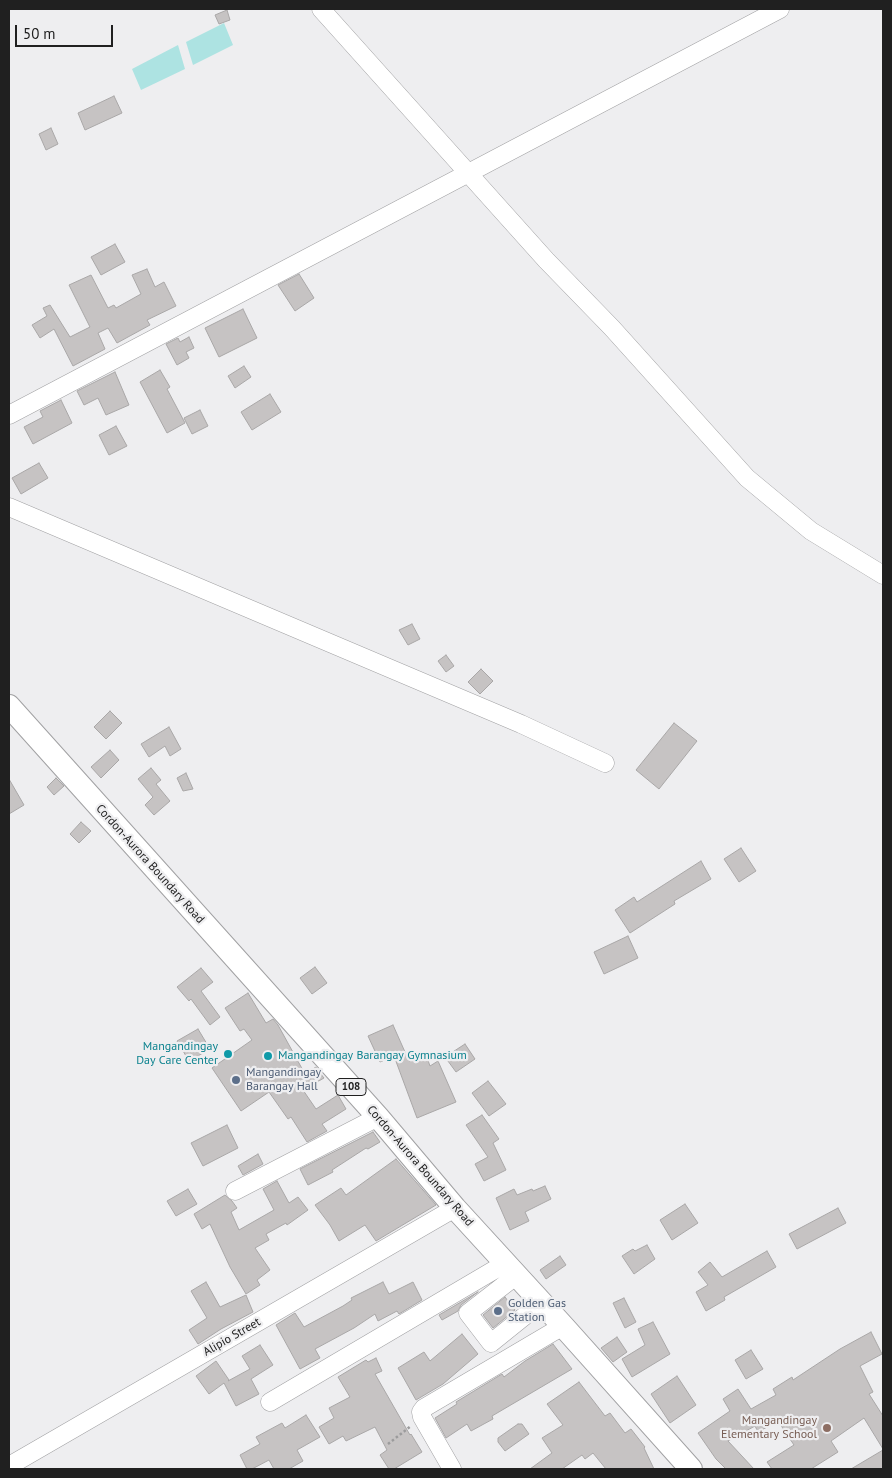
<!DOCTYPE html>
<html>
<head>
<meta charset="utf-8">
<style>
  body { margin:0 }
  #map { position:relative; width:892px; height:1478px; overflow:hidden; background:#eeeef0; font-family:"PT Sans",sans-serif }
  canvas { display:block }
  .frame { position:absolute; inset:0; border:10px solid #202020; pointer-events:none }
  .scale { position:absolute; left:15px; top:25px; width:98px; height:22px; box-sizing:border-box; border:2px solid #202020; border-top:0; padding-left:6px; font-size:15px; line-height:18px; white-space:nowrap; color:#202020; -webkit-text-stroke:4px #eeeef0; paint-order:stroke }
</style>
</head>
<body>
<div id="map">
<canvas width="892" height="1478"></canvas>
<div class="frame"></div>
<div class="scale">50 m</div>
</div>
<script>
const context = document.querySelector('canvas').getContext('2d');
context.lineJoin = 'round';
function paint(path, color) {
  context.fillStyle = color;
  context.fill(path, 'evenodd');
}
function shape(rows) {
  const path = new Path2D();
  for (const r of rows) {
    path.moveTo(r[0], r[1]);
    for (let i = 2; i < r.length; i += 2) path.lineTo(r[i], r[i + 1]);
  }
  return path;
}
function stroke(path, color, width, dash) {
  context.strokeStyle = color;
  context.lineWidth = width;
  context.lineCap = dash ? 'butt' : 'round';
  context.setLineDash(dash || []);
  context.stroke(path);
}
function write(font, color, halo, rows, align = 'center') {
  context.font = font + ' "PT Sans",sans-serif';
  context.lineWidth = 4.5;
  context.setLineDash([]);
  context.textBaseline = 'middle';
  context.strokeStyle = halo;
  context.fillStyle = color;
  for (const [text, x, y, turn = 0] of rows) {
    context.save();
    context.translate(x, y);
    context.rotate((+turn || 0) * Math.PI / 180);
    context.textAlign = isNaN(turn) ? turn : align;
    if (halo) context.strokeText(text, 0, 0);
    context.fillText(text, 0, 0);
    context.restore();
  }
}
paint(shape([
  [224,23,233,45,193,65,186,42],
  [178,45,185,69,141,90,132,69]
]), '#ade3e2');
const building = shape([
  [227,10,230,20,219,24,215,15,227,10],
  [114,96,122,113,85,130,78,113,114,96],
  [51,128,58,144,46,150,39,134,51,128],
  [115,244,125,262,101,275,91,257,115,244],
  [147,269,155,287,164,282,176,306,147,320,150,325,117,343,108,328,98,333,105,349,73,366,54,329,40,338,32,325,47,316,43,308,50,305,70,337,90,327,69,285,91,275,108,308,114,305,116,308,141,294,132,275,147,269],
  [299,274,314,298,295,311,278,285,299,274],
  [243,309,257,338,219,357,205,328,243,309],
  [189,337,194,348,186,352,189,358,177,365,166,344,178,338,180,342,189,337],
  [244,366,251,377,235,388,228,376,244,366],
  [160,370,170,387,167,389,185,423,167,433,140,382,160,370],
  [115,372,129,405,106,415,98,398,84,405,77,391,115,372],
  [270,394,281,412,252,430,241,412,270,394],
  [61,400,72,423,33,444,24,427,43,417,40,411,61,400],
  [200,410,208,426,192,434,184,418,200,410],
  [116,426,127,446,109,455,99,435,116,426],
  [39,463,48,478,21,494,12,478,39,463],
  [412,624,420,639,408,645,399,630,412,624],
  [446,655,454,666,446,672,438,661,446,655],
  [481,669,493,681,480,694,468,682,481,669],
  [110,711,122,723,106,739,94,727,110,711],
  [674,723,697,741,659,789,636,770,674,723],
  [169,727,181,749,170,756,165,746,149,757,141,744,169,727],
  [110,750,119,760,101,778,91,767,110,750],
  [151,768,161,780,156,784,170,801,154,815,145,805,153,797,138,779,151,768],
  [186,773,193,789,183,791,177,778,186,773],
  [56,778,64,786,54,795,47,787,56,778],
  [9,779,24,805,9,814,9,779],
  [81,822,91,831,79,843,70,834,81,822],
  [741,848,756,871,739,882,724,859,741,848],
  [701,861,711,879,674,901,675,904,630,933,615,910,634,897,637,902,701,861],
  [628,936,638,958,604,974,594,952,628,936],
  [315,967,327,983,312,994,300,978,315,967],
  [201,968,213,982,201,991,220,1017,210,1025,191,999,189,1001,177,987,201,968],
  [248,993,266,1023,273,1019,278,1025,305,1074,316,1067,320,1073,324,1078,303,1090,316,1109,338,1095,346,1109,322,1124,327,1131,307,1142,291,1117,288,1119,269,1092,241,1111,212,1068,252,1040,244,1029,240,1031,225,1008,248,993],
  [393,1025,409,1061,426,1055,430,1066,438,1061,456,1102,417,1118,394,1056,380,1062,368,1036,393,1025],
  [198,1029,210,1049,189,1061,177,1041,198,1029],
  [465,1044,475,1059,456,1072,445,1057,465,1044],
  [488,1081,506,1104,489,1116,472,1093,488,1081],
  [482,1115,499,1139,493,1143,506,1170,484,1181,475,1164,488,1157,466,1125,482,1115],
  [227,1125,238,1148,203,1166,191,1143,227,1125],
  [373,1132,380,1142,368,1149,366,1148,332,1170,333,1172,308,1185,300,1169,373,1132],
  [258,1154,263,1164,243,1175,238,1166,258,1154],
  [396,1159,436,1205,376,1241,365,1225,339,1241,330,1225,315,1205,341,1188,346,1195,396,1159],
  [277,1181,289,1203,298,1197,308,1210,287,1225,286,1223,266,1234,269,1240,255,1248,270,1270,257,1280,260,1285,246,1294,230,1267,210,1224,202,1229,194,1214,225,1195,232,1201,237,1208,231,1212,239,1230,274,1210,263,1189,277,1181],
  [545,1186,551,1199,525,1212,529,1221,510,1230,496,1198,514,1189,517,1195,532,1189,533,1191,545,1186],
  [188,1189,197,1204,176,1216,167,1201,188,1189],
  [685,1204,698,1223,672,1240,660,1220,685,1204],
  [838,1208,846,1223,797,1249,789,1234,838,1208],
  [647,1245,655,1259,634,1274,622,1256,633,1249,635,1251,647,1245],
  [767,1251,776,1267,724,1297,725,1300,706,1311,696,1292,708,1285,698,1272,710,1262,722,1277,767,1251],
  [560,1256,566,1265,546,1279,540,1270,560,1256],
  [206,1282,220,1307,246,1295,253,1312,221,1329,198,1344,189,1330,207,1318,191,1291,206,1282],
  [383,1282,389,1294,413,1282,422,1300,399,1314,397,1311,378,1321,375,1314,354,1328,315,1349,320,1358,300,1369,276,1325,295,1313,304,1327,343,1306,352,1300,351,1298,383,1282],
  [478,1292,461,1305,458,1311,442,1320,439,1315,478,1292],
  [505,1297,515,1310,493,1328,483,1315,505,1297],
  [624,1298,636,1322,625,1328,613,1303,624,1298],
  [653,1322,670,1354,632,1377,622,1359,645,1345,638,1329,653,1322],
  [871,1332,882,1354,860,1366,873,1392,869,1394,883,1416,883,1449,864,1418,831,1441,838,1452,811,1469,772,1469,767,1462,794,1445,778,1421,758,1432,755,1426,728,1441,754,1469,726,1469,716,1459,698,1433,730,1411,723,1399,738,1389,751,1409,776,1395,773,1389,792,1377,793,1380,840,1349,871,1332],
  [462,1334,478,1354,443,1384,416,1400,398,1368,424,1352,430,1361,462,1334],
  [617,1337,627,1352,613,1362,601,1348,617,1337],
  [553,1344,572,1369,492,1416,493,1419,471,1431,467,1424,446,1438,435,1418,457,1404,456,1402,502,1374,504,1377,525,1361,553,1344],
  [260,1345,273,1365,251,1379,259,1394,236,1406,224,1383,209,1394,196,1376,216,1361,229,1380,228,1381,250,1369,242,1356,260,1345],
  [751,1350,763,1369,746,1379,735,1360,751,1350],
  [376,1358,382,1371,375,1374,410,1435,411,1434,422,1452,394,1469,389,1469,380,1455,387,1450,375,1427,346,1441,343,1436,329,1444,319,1427,334,1418,329,1408,350,1397,338,1377,366,1360,368,1362,376,1358],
  [677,1376,696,1405,670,1423,651,1394,677,1376],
  [579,1382,605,1416,610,1413,625,1433,631,1429,645,1447,644,1448,654,1469,606,1469,593,1453,585,1459,582,1455,562,1469,530,1469,552,1453,542,1438,563,1425,547,1404,579,1382],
  [306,1415,320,1437,297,1450,303,1461,289,1469,274,1469,269,1460,252,1469,247,1469,240,1455,260,1444,256,1437,282,1423,285,1428,306,1415],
  [518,1424,522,1424,529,1434,505,1451,498,1442,498,1438,518,1424],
  [883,1450,883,1469,851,1469,883,1450]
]);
paint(building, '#c6c3c3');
stroke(building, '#a9a7a7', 1);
const minor = shape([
  [321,9,546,260,612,328,747,478,811,531,883,575],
  [9,415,780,9],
  [9,507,521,724,605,763],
  [235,1191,378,1117],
  [517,1275,468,1313,491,1343,542,1302],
  [270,1402,506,1263],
  [9,1466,455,1208],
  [452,1469,422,1417,421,1412,424,1408,563,1326]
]);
const major = shape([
  [9,706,378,1117,455,1208,563,1326,691,1469]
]);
stroke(minor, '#a1a1a3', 19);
stroke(major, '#a1a1a3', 24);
stroke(shape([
  [388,1444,411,1426]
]), '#9b9b9c', 2.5, [2.5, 2.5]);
stroke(minor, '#fff', 18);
stroke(major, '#fff', 22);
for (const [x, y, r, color] of [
  [228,1054,5,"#0f9aa8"],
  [268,1056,5,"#0f9aa8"],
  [236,1080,5,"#5c6f8a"],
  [498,1311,5,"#5c6f8a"],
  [827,1428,5,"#8d6e63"]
]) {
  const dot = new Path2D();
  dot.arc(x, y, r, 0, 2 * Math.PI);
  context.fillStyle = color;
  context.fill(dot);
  stroke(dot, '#eeeef0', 2);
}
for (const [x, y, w] of [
  [351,1087,30]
]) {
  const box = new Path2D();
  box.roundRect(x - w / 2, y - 8.5, w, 17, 4);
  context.fillStyle = '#eeeef0';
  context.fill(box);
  stroke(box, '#202020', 1);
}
write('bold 11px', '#202020', null, [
  ["108",351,1087]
]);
write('12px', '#202020', '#eeeef0', [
  ["Cordon-Aurora Boundary Road",150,864,48],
  ["Cordon-Aurora Boundary Road",420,1166,49],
  ["Alipio Street",232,1337,-30]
]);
write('12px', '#0d838f', '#eeeef0', [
  ["Mangandingay",218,1047],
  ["Day Care Center",218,1061],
  ["Mangandingay Barangay Gymnasium",278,1056,"left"]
], 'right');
write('12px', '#4e5e75', '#eeeef0', [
  ["Mangandingay",246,1073],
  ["Barangay Hall",246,1087],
  ["Golden Gas",508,1304],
  ["Station",508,1318]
], 'left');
write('12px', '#785e54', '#eeeef0', [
  ["Mangandingay",817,1421],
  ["Elementary School",817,1435]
], 'right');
</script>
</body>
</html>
